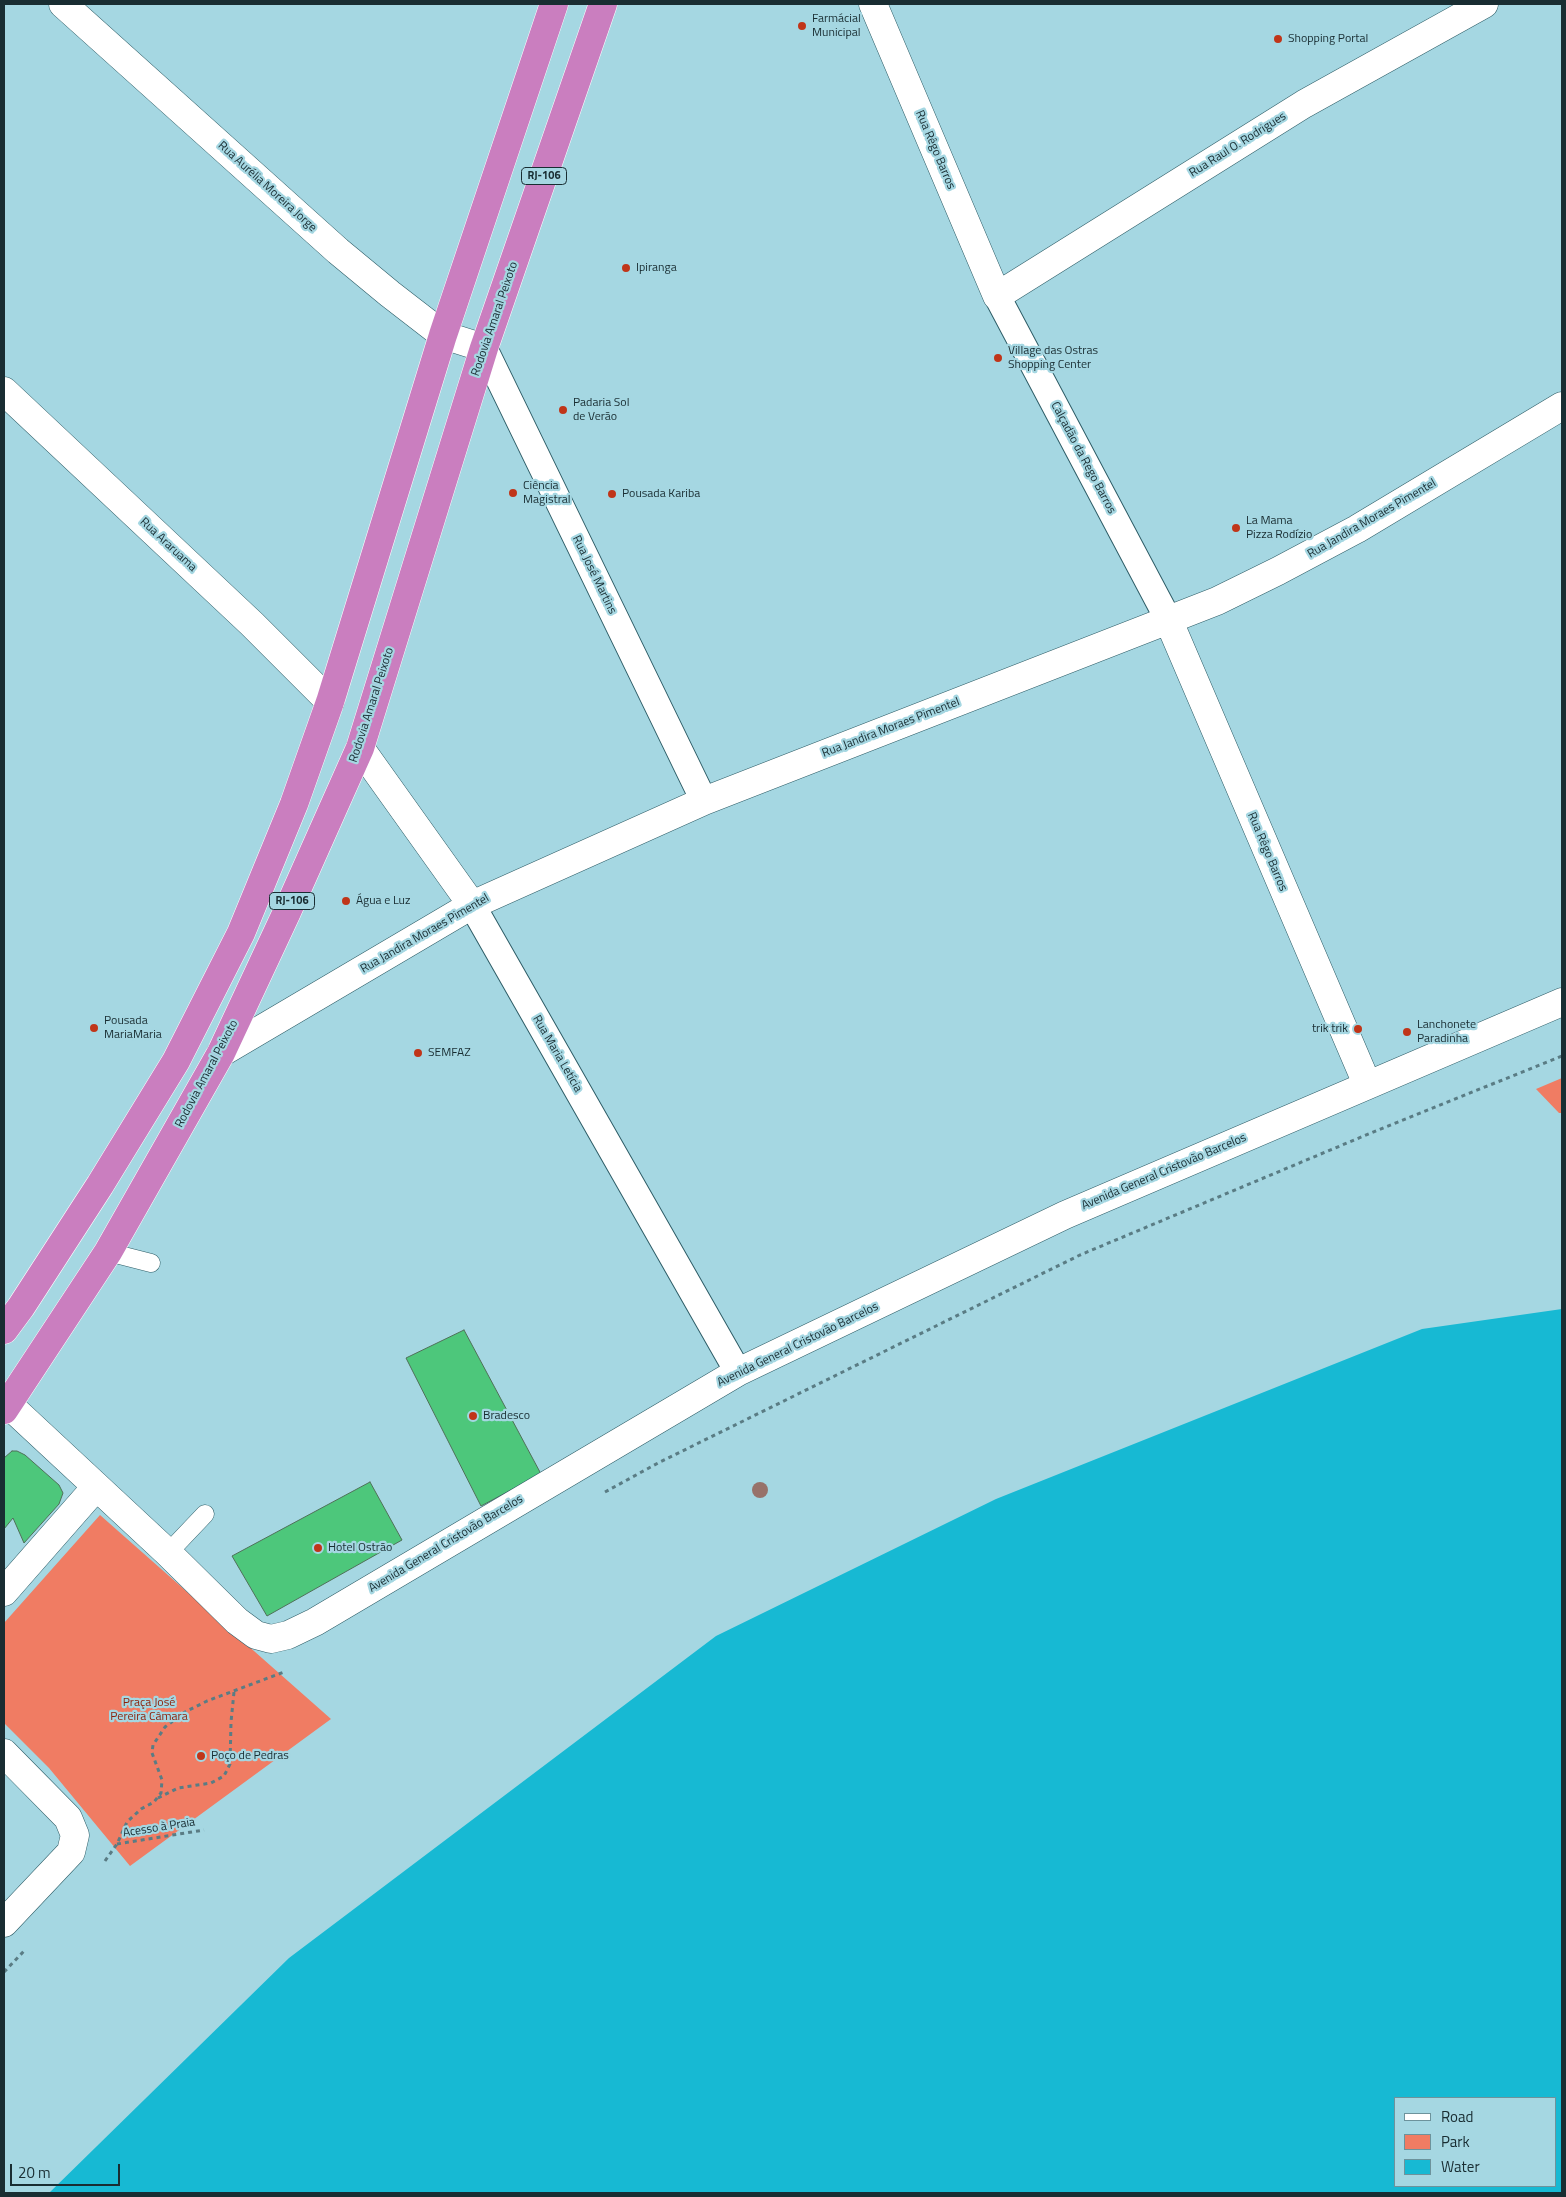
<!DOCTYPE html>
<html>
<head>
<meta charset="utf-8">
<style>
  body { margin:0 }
  #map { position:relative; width:1566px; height:2197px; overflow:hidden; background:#a5d7e2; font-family:"Titillium Web",sans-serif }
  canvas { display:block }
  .frame { position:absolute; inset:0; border:5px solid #192d32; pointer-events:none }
  .legend { position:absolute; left:1394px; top:2097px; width:162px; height:90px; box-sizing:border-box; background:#a5d7e2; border:1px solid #6d939c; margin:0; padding:6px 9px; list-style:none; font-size:15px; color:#192d32 }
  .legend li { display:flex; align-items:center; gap:10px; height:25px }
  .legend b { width:25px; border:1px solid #6d939c }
  .scale { position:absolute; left:10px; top:2164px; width:110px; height:22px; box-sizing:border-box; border:2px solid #192d32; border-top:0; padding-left:6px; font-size:15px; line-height:18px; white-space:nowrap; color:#192d32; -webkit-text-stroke:4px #a5d7e2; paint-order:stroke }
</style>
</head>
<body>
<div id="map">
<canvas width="1566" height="2197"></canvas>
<div class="frame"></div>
<ul class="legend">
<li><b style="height:6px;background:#fff"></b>Road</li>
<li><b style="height:14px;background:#f07c63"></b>Park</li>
<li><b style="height:14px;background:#17b9d3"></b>Water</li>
</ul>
<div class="scale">20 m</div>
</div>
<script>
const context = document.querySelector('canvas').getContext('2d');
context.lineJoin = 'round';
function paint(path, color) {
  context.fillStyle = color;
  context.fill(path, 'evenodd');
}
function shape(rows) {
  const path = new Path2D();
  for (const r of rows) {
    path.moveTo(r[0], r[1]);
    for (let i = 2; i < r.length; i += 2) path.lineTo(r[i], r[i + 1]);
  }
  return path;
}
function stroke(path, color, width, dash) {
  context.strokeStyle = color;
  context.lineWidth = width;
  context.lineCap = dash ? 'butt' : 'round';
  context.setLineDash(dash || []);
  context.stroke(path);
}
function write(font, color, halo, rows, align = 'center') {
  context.font = font + ' "Titillium Web",sans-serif';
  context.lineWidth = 4.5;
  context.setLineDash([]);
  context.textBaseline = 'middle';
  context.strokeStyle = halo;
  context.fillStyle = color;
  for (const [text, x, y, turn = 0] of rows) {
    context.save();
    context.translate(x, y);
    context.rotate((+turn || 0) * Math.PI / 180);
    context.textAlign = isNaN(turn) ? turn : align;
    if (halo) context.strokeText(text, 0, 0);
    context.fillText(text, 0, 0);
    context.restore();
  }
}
paint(shape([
  [1562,1078,1562,1113,1559,1113,1536,1089],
  [100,1515,331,1719,130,1866,49,1768,4,1723,4,1623]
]), '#f07c63');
paint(shape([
  [1562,1309,1562,2193,49,2193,289,1958,716,1636,996,1499,1422,1329],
  [1395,2098,1555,2098,1555,2186,1395,2186]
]), '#17b9d3');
const building = shape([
  [464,1330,541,1474,481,1506,406,1358,464,1330],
  [12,1451,17,1451,25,1455,59,1485,63,1493,59,1504,24,1543,13,1518,4,1529,4,1458,12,1451],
  [370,1482,402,1540,267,1616,232,1556,370,1482]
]);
paint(building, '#4dc77b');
stroke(building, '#4f7058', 1);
const service = shape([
  [108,1252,151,1263],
  [168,1553,205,1514]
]);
const pedestrian = shape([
  [997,296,1168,619],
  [484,348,704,801],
  [472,905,738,1372]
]);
const minor = shape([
  [63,4,338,251,390,294,443,335,484,348],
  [873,4,997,296,1304,104,1484,4],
  [4,391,252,624,330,702],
  [1168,619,1367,1084],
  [360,748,472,905],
  [221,1053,472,905,704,801,1217,601,1278,571,1357,529,1562,406]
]);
const tertiary = shape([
  [9,1405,168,1553,237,1621,256,1635,271,1639,288,1635,315,1622,738,1372,1065,1215,1562,1002],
  [4,1592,96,1487],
  [4,1753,68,1818,75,1835,71,1852,4,1923]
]);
const trunk = shape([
  [4,1330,21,1307,100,1185,176,1061,241,933,294,804,330,702,443,335,554,4],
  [4,1410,108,1252,221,1053,286,914,360,748,484,348,603,4]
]);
stroke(service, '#2e5d67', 19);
stroke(pedestrian, '#2e5d67', 28);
stroke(minor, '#2e5d67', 29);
stroke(tertiary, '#2e5d67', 29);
stroke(trunk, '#fff', 29);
stroke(shape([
  [605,1492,658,1463,1080,1255,1378,1130,1562,1056],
  [158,1798,178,1788,211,1783,224,1776,230,1764,231,1722,234,1692],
  [117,1844,204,1830],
  [105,1861,117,1844,127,1822,141,1809,154,1802,161,1793,162,1780,152,1753,153,1745,165,1727,185,1712,207,1701,284,1672],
  [4,1972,24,1951]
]), '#5a7c84', 3, [4, 4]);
stroke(service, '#fff', 18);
stroke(pedestrian, '#fff', 26);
stroke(minor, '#fff', 28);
stroke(tertiary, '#fff', 28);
stroke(trunk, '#ca7ebf', 28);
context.fillStyle = '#97726a';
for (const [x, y] of [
  [760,1490]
]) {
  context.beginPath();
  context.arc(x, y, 8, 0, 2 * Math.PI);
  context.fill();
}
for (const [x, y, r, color] of [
  [802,26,5,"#c03519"],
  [1278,39,5,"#c03519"],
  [626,268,5,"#c03519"],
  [998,358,5,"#c03519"],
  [563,410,5,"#c03519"],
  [513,493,5,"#c03519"],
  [612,494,5,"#c03519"],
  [1236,528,5,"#c03519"],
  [346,901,5,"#c03519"],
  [94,1028,5,"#c03519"],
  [1358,1029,5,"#c03519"],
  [1407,1032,5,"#c03519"],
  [418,1053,5,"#c03519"],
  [473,1416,5,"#c03519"],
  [318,1548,5,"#c03519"],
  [201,1756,5,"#c03519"]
]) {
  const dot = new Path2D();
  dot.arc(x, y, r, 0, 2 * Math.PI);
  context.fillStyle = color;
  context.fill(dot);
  stroke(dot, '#a5d7e2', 2);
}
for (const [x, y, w] of [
  [544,176,45],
  [292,901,45]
]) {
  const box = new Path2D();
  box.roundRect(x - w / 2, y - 8.5, w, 17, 4);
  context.fillStyle = '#a5d7e2';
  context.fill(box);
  stroke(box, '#192d32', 1);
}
write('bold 11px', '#192d32', null, [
  ["RJ-106",544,176],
  ["RJ-106",292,901]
]);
write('12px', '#192d32', '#a5d7e2', [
  ["Farmácial",812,19],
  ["Municipal",812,33],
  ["Shopping Portal",1288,39],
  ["Ipiranga",636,268],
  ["Village das Ostras",1008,351],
  ["Shopping Center",1008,365],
  ["Padaria Sol",573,403],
  ["de Verão",573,417],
  ["Ciência",523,486],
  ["Magistral",523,500],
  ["Pousada Kariba",622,494],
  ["La Mama",1246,521],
  ["Pizza Rodízio",1246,535],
  ["Água e Luz",356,901],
  ["Pousada",104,1021],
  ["MariaMaria",104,1035],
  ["Lanchonete",1417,1025],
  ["Paradinha",1417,1039],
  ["trik trik",1348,1029,"right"],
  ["SEMFAZ",428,1053],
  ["Bradesco",483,1416],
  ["Hotel Ostrão",328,1548],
  ["Poço de Pedras",211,1756]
], 'left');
write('12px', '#192d32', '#a5d7e2', [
  ["Rua Raul O. Rodrigues",1238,145,-32],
  ["Rua Rêgo Barros",935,150,67],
  ["Rua Aurélia Moreira Jorge",267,187,42],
  ["Rodovia Amaral Peixoto",495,319,-71],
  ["Calçadão da Rego Barros",1083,458,62],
  ["Rua Jandira Moraes Pimentel",1372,519,-30],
  ["Rua Araruama",168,545,43],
  ["Rua José Martins",594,575,64],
  ["Rodovia Amaral Peixoto",372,705,-72],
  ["Rua Jandira Moraes Pimentel",891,728,-21],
  ["Rua Rêgo Barros",1267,852,67],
  ["Rua Jandira Moraes Pimentel",425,934,-30],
  ["Rua Maria Letícia",557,1054,60],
  ["Rodovia Amaral Peixoto",207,1074,-62],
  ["Avenida General Cristovão Barcelos",1164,1172,-23],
  ["Avenida General Cristovão Barcelos",798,1345,-26],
  ["Avenida General Cristovão Barcelos",446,1544,-31],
  ["Acesso à Praia",159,1828,-9]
]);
write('12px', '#8c1f08', '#a5d7e2', [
  ["Praça José",149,1703],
  ["Pereira Câmara",149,1717]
]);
</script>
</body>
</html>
